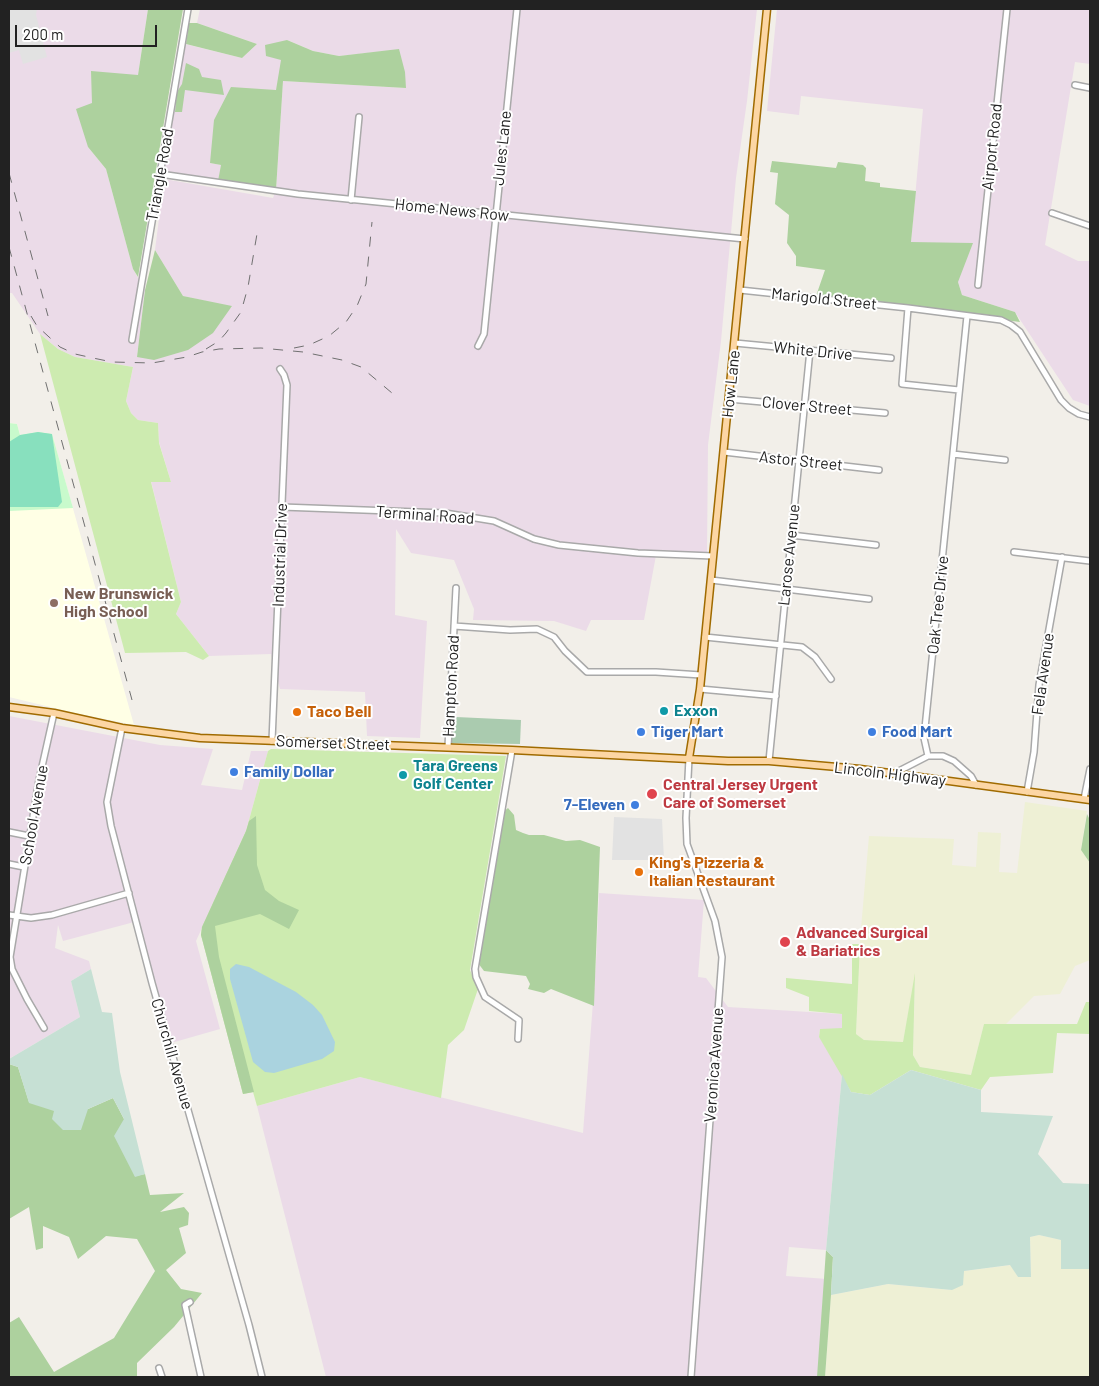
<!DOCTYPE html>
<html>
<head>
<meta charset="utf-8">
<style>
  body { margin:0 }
  #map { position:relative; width:1099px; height:1386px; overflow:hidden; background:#f2efe9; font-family:Barlow,sans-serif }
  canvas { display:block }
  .frame { position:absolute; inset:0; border:10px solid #222; pointer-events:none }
  .scale { position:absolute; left:15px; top:25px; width:142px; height:22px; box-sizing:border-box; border:2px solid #222; border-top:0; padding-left:6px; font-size:15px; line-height:18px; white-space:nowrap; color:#222; -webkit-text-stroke:4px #fff; paint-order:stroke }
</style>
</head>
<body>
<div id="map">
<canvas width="1099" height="1386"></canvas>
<div class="frame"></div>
<div class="scale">200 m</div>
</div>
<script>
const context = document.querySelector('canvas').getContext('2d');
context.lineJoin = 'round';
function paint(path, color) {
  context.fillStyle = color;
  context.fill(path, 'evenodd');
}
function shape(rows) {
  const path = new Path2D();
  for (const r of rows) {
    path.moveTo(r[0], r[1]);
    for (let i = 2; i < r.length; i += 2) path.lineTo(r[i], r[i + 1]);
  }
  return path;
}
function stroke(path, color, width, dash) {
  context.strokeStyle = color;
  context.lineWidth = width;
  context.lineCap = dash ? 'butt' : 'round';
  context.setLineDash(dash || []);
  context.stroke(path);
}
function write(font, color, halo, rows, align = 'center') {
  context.font = font + ' Barlow,sans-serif';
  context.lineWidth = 4;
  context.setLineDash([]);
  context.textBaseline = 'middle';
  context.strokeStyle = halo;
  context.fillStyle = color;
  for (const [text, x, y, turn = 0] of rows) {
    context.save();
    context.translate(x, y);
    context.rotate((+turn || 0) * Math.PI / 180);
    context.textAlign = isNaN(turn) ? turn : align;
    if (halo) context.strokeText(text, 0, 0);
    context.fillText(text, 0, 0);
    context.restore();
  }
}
paint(shape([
  [9,9,148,9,138,75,92,103,88,147,106,169,133,269,145,290,137,357,232,307,183,296,155,250,164,179,273,198,276,190,283,81,406,88,398,50,339,56,313,51,287,40,276,91,210,163,221,165,219,179,163,171,181,43,242,58,257,44,197,23,200,9,757,9,747,101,736,178,721,341,708,445,707,553,657,550,644,620,591,620,586,631,554,621,473,620,474,609,454,560,411,553,396,529,395,615,427,621,420,738,367,736,365,692,280,689,271,654,209,656,176,614,181,602,151,481,171,482,159,442,158,423,138,420,131,413,126,401,133,367,75,357,58,349,40,334,12,293,9,293],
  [777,9,1090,9,1090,64,1075,62,1045,245,1078,261,1090,261,1090,406,1073,400,1015,312,962,295,958,282,911,242,923,109,801,96,799,115,767,111],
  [9,716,160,745,213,749,201,785,242,790,251,751,268,751,246,831,196,941,220,1029,171,1043,138,921,63,941,58,925,55,948,89,961,91,969,71,981,80,1017,9,1059],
  [599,893,704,900,698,977,706,978,728,1007,842,1014,842,1029,820,1029,819,1036,842,1074,826,1250,789,1247,786,1276,827,1279,820,1377,326,1377,257,1106,360,1077,583,1133,596,963]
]), '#ebdbe8');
paint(shape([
  [9,423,17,424,20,435,38,432,52,434,134,725,75,713,9,697]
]), '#ffffe5');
paint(shape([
  [1025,802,1087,811,1081,850,1090,863,1090,960,1075,966,1060,994,1034,996,1005,1025,984,1024,971,1075,920,1067,913,1055,915,978,903,1042,864,1040,856,1034,860,940,869,836,954,839,952,865,976,867,978,832,1001,833,999,872,1017,873],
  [1039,1235,1061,1240,1061,1269,1090,1269,1090,1377,825,1377,831,1295,888,1284,952,1290,964,1271,1011,1265,1018,1277,1031,1277,1030,1237]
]), '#eef0d5');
paint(shape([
  [40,334,58,349,75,357,133,367,126,401,131,413,138,420,158,423,159,443,171,482,151,482,181,602,176,614,209,656,203,660,186,652,125,653],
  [271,749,506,756,470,970,478,989,464,1030,448,1045,441,1098,360,1077,257,1106,253,1092,243,1094,201,935,202,927,246,831,268,751],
  [852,944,860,944,856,1034,864,1040,903,1042,915,973,913,1055,920,1067,971,1075,984,1024,1077,1024,1086,1002,1090,1002,1090,1034,1057,1033,1053,1073,990,1077,981,1090,911,1070,870,1095,851,1092,819,1037,820,1029,842,1028,842,1014,809,1011,809,997,786,988,786,978,852,984]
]), '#cdebb0');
paint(shape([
  [148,9,183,9,138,277,133,269,106,169,88,147,76,109,92,103,91,71,138,75],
  [189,23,197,23,257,44,242,58,186,44],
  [287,40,313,51,339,56,399,49,405,72,406,88,283,81,276,190,218,181,221,165,210,163,214,120,231,87,276,90,281,60,266,56,265,45],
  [186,63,199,69,202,77,221,80,224,95,185,90,182,112,175,112,177,92,182,84],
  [772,161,836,168,838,162,863,165,866,168,865,181,880,183,880,187,916,191,911,242,973,243,958,282,962,295,1015,312,1020,322,816,296,825,270,796,266,796,256,787,243,789,215,775,204,778,173,770,172],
  [155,250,183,296,232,306,213,333,188,350,154,360,137,357,145,290],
  [508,808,514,815,516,830,523,833,529,835,544,835,566,841,580,840,600,847,594,1006,551,989,544,993,528,989,530,984,526,976,484,971,478,963,502,813],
  [1087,814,1090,820,1090,863,1081,850],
  [256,816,257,865,265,890,279,901,299,910,289,929,260,914,215,926,219,957,254,1092,243,1094,201,935,202,927,246,831,249,821],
  [9,1064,18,1067,29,1102,88,1109,113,1098,124,1119,135,1176,145,1174,150,1195,184,1193,160,1212,184,1207,189,1213,188,1225,179,1228,186,1253,166,1270,181,1289,202,1293,174,1327,137,1363,137,1377,9,1377,9,1323,19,1317,54,1372,114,1338,155,1271,137,1239,106,1236,78,1259,69,1237,43,1226,43,1248,36,1250,29,1207,9,1219],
  [826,1250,833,1257,831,1295,825,1377,817,1377]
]), '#add19e');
paint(shape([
  [91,969,102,1012,112,1013,120,1072,145,1174,135,1177,114,1136,124,1119,113,1098,88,1109,81,1130,63,1130,52,1119,54,1111,29,1103,18,1067,9,1064,9,1059,80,1017,71,981],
  [911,1070,981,1090,981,1112,1053,1116,1038,1154,1063,1183,1090,1184,1090,1269,1061,1269,1061,1240,1039,1235,1030,1237,1031,1277,1018,1277,1010,1265,964,1271,963,1285,952,1290,888,1284,831,1295,833,1257,826,1250,842,1074,851,1092,870,1095]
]), '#c6e0d4');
paint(shape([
  [456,717,521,720,520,744,451,743]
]), '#aacbaf');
paint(shape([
  [9,423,17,424,20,435,38,432,52,434,73,508,9,511]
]), '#c8facc');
paint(shape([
  [38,432,52,434,62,502,58,507,9,507,9,442,20,435]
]), '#88e0be');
paint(shape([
  [9,9,37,9,36,15,47,57,23,64,19,50,9,53],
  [614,817,662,819,664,860,612,860]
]), '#e2e2e2');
paint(shape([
  [236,964,249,967,296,992,313,1005,322,1015,335,1042,334,1051,322,1059,274,1073,265,1072,253,1062,230,979,230,969]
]), '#aad3df');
const minor = shape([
  [1075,85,1090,88],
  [160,174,298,194,745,239],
  [351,200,359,117],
  [1052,213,1090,226],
  [978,285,1007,9],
  [740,290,908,308,1001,320,1011,325,1020,332,1061,400,1069,408,1079,414,1090,417],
  [908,308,902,384,959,390],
  [132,340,188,9],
  [735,343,891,358],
  [478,346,484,334,517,9],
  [729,399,885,413],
  [724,452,879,470],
  [953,454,1005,460],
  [282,507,445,513,494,521,534,539,559,545,638,553,713,556],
  [791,535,876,545],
  [1014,552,1090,561],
  [711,580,869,599],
  [454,626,510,630,537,629,554,637,565,651,587,672,656,672,701,675],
  [705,637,802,647,815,657,831,679],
  [700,689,776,696],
  [122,728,107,802,111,826,152,983,249,1325,262,1377],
  [272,741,287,385,284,375,280,369],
  [448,747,456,588],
  [512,750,475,969,476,977,485,997,519,1020,518,1039],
  [928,756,924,738,967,316],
  [689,758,686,818,687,844,715,921,722,957,691,1377],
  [769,761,810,350],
  [893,774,928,756,943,756,954,761,971,776,976,785],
  [1027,792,1034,752,1039,685,1062,557],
  [1084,799,1090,769],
  [9,832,29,836],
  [9,864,24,867],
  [9,915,31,918,52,915,129,893],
  [44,1028,27,999,12,969,10,957,39,780,54,713],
  [190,1302,185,1305,201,1377],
  [159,1368,162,1377]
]);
const major = shape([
  [9,707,54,713,122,728,200,738,512,750,728,761,769,761,860,769,1090,800],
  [689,758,700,689,767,9]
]);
stroke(minor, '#a9a9a9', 8);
stroke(major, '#a06b00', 9);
stroke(minor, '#fff', 5);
stroke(major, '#fcd6a4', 6);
stroke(shape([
  [9,173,48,316],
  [9,247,132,700],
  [31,316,37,326,60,347,75,354,93,358,112,362,152,363,187,357,202,352,219,349,261,348,303,352,342,360,361,367,392,393],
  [294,348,309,345,329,336,346,322,357,306,366,284,372,222],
  [206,349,219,341,226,333,241,312,248,287,258,228]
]), '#707070', 1, [10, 10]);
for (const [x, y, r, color] of [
  [54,603,5,"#8d6e63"],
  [664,711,5,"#0f9aa8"],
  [297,712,5,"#e8710a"],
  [641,732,5,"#3f7fe0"],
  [872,732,5,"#3f7fe0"],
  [234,772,5,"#3f7fe0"],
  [403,775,5,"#0f9aa8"],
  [652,794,6,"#e0444e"],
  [635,805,5,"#3f7fe0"],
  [639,872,5,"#e8710a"],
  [785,942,6,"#e0444e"]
]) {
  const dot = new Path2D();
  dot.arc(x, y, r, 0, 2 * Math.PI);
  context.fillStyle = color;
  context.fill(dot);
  stroke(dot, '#fff', 2);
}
write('16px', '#222', '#fff', [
  ["Airport Road",992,147,-84],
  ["Jules Lane",502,148,-84],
  ["Triangle Road",160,175,-80],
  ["Home News Row",452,210,6],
  ["Marigold Street",824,299,6],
  ["White Drive",813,351,6],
  ["How Lane",731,384,-84],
  ["Clover Street",807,406,5],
  ["Astor Street",801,461,6],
  ["Terminal Road",425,515,4],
  ["Industrial Drive",280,555,-88],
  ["Larose Avenue",789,555,-84],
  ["Oak Tree Drive",938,605,-84],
  ["Fela Avenue",1043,674,-82],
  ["Hampton Road",451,686,-87],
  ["Somerset Street",333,743,2],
  ["Lincoln Highway",890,774,7],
  ["School Avenue",34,815,-80],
  ["Churchill Avenue",172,1054,74],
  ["Veronica Avenue",714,1065,-86]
]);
write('bold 16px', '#785e54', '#fff', [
  ["New Brunswick",64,594],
  ["High School",64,612]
], 'left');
write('bold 16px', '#0d838f', '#fff', [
  ["Exxon",674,711],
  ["Tara Greens",413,766],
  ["Golf Center",413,784]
], 'left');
write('bold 16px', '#c56008', '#fff', [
  ["Taco Bell",307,712],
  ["King's Pizzeria &",649,863],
  ["Italian Restaurant",649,881]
], 'left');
write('bold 16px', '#366cbe', '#fff', [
  ["Tiger Mart",651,732],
  ["Food Mart",882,732],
  ["Family Dollar",244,772],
  ["7-Eleven",625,805,"right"]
], 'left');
write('bold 16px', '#be3a42', '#fff', [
  ["Central Jersey Urgent",663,785],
  ["Care of Somerset",663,803],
  ["Advanced Surgical",796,933],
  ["& Bariatrics",796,951]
], 'left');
</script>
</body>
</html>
